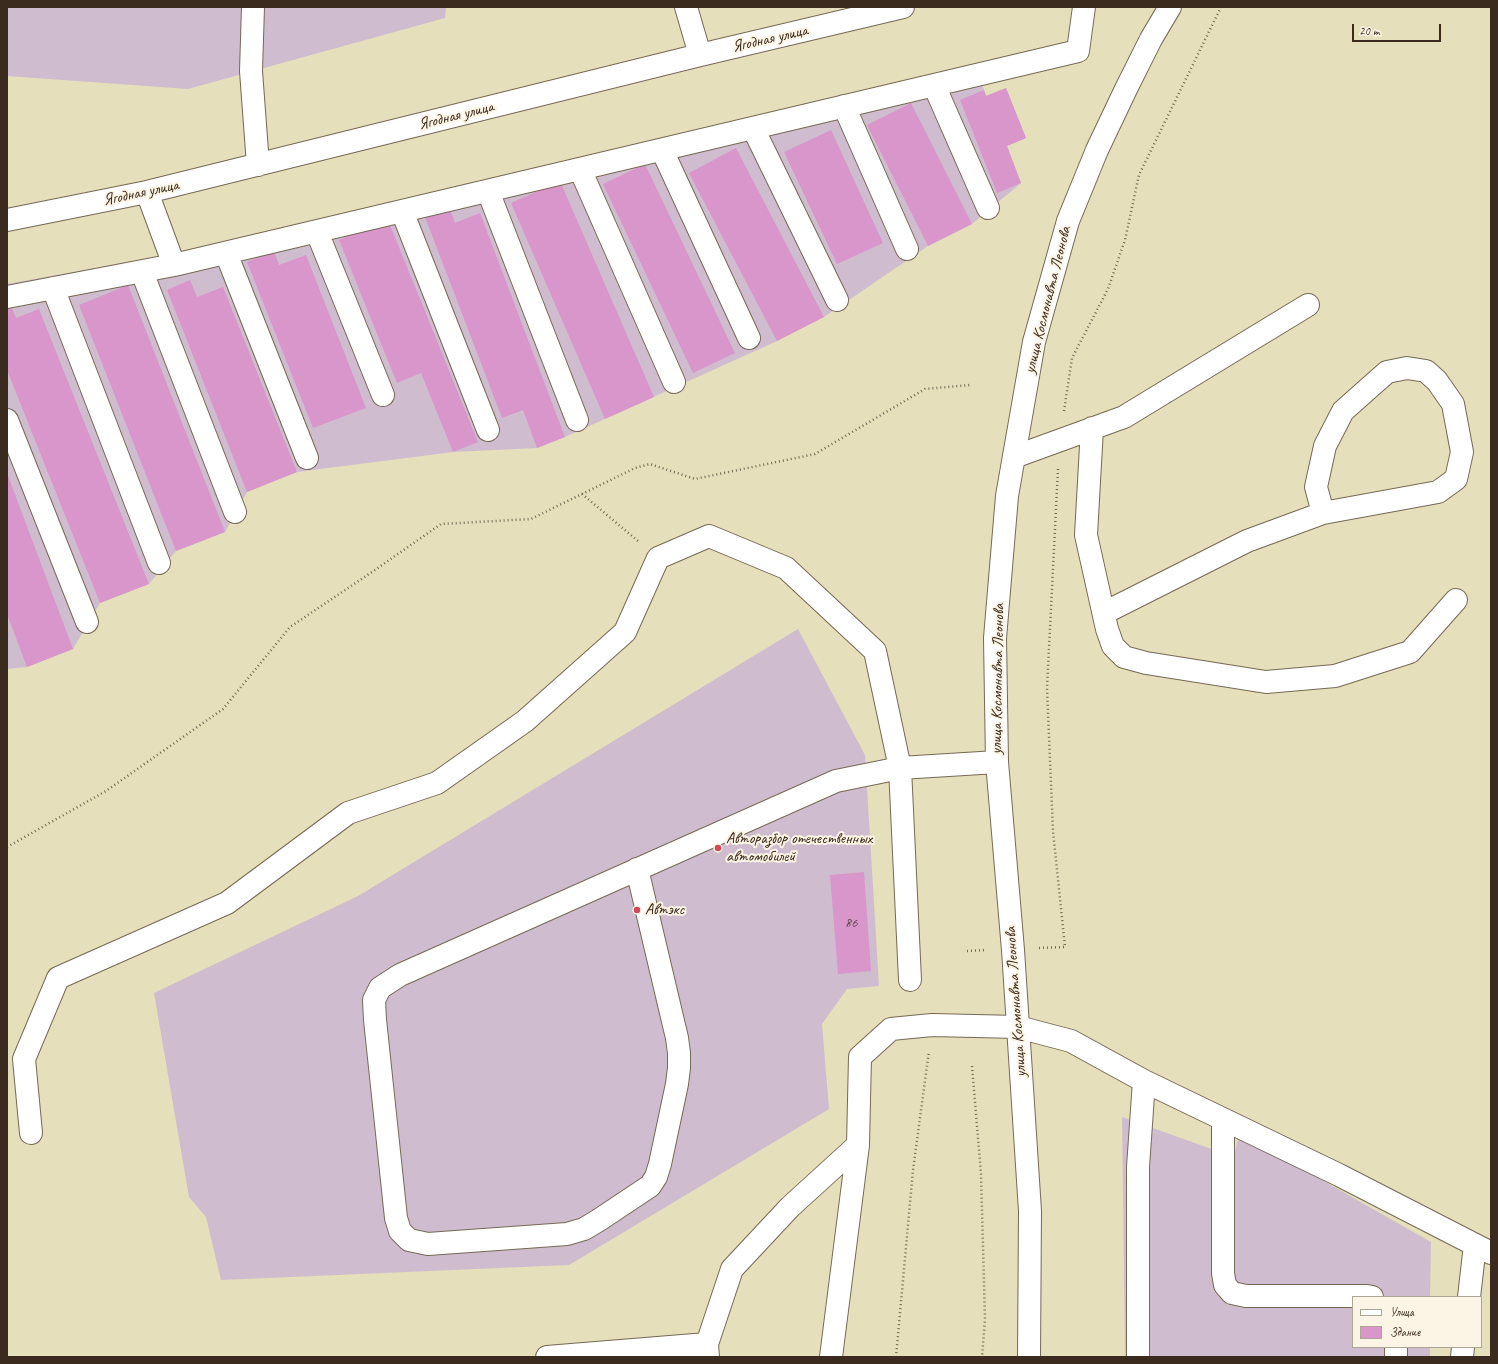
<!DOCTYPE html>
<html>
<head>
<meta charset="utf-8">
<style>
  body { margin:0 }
  #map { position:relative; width:1498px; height:1364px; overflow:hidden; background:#e5dfbb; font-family:Caveat,sans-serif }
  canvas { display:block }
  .frame { position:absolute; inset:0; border:8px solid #3b2a1e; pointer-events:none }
  .legend { position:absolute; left:1352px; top:1296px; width:130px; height:52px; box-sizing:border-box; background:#fcf5e5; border:1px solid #afa495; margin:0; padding:5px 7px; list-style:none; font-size:12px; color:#3b2a1e }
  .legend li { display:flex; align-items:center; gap:8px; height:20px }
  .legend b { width:20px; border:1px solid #afa495 }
  .scale { position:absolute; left:1352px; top:24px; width:89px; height:18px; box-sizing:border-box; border:2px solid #3b2a1e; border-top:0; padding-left:5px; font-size:12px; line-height:14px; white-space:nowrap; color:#3b2a1e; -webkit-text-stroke:3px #fcf5e5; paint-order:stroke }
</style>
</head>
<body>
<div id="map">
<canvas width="1498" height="1364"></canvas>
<div class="frame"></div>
<ul class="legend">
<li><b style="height:5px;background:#fff"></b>Улица</li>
<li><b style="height:11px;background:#d896cb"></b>Здание</li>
</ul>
<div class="scale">20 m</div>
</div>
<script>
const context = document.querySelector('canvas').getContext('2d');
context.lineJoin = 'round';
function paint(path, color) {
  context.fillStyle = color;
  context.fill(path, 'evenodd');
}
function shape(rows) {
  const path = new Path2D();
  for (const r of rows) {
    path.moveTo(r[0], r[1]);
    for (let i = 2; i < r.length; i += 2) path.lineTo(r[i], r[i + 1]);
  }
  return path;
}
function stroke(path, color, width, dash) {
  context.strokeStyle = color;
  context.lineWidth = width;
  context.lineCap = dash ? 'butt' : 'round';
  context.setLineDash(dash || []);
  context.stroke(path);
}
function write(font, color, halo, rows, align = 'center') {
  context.font = font + ' Caveat,sans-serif';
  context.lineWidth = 4;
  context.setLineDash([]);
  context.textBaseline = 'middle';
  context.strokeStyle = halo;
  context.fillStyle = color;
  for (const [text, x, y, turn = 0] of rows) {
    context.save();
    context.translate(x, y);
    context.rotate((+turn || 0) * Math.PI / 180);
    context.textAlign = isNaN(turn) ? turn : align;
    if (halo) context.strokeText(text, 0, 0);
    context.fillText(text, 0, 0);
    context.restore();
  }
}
paint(shape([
  [7,7,446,7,445,18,188,89,7,76],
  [977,68,986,96,1006,88,1026,138,1007,146,1021,183,972,224,928,246,824,317,777,341,565,437,537,448,453,452,297,472,247,492,225,532,176,551,149,584,100,603,73,649,27,667,7,669,7,284,190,251],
  [798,629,865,755,879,986,847,989,822,1024,829,1109,569,1265,221,1280,206,1217,189,1197,154,993,358,896],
  [1122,1117,1234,1157,1239,1133,1431,1242,1430,1297,1353,1297,1353,1347,1430,1347,1430,1357,1125,1357]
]), '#cfbdcf');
paint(shape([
  [1006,88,1026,138,1007,146,1021,183,997,193,960,100,984,90,986,96],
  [911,103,972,224,928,246,867,125],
  [831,130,883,243,837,264,784,152],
  [736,148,824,317,777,341,689,173],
  [645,164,735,353,693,373,603,184],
  [560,181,654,397,605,419,511,203],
  [449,207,455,223,480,213,565,437,537,448,523,410,502,418,425,217],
  [388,220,478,442,453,452,421,373,397,383,339,240],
  [274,251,279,265,306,255,366,408,313,428,247,262],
  [190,280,197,297,223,287,297,472,247,492,167,290],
  [128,285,225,532,176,551,79,305],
  [9,301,16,318,39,309,149,584,100,603,7,370,7,302],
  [7,473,73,649,27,667,7,614],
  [864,872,871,971,838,974,830,875]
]), '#d896cb');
const minor = shape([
  [253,7,251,71,258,165],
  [686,7,700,55],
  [934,85,988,208],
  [844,106,907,249],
  [753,128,837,300],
  [662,150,749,338],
  [580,169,674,382],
  [488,191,577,420],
  [147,192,174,265],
  [402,211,488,430],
  [7,220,147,192,700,55,903,7],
  [317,232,383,395],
  [226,253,307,458],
  [142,272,235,512],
  [53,288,159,563],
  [7,297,174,265,1078,51,1084,7],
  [7,420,87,622],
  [1092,428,1086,535,1107,629,1113,646,1124,657,1146,663,1266,682,1335,676,1410,652,1456,600],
  [1014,457,1124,417,1308,305],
  [1104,613,1247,541,1323,513,1438,492,1456,479,1462,452,1453,404,1437,381,1426,371,1407,368,1387,372,1343,411,1325,446,1316,487,1323,513],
  [637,869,677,1038,679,1053,679,1068,677,1084,660,1164,656,1177,650,1186,599,1220,584,1229,567,1234,428,1244,409,1240,400,1231,396,1218,375,1020,374,1000,380,988,400,975,836,781,900,768,997,762],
  [1223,1119,1223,1273,1225,1285,1232,1293,1246,1296,1367,1296,1372,1297],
  [31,1133,24,1059,58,978,227,903,348,813,437,783,525,721,625,632,658,558,709,536,786,568,875,651,900,768,910,980],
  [1469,1297,1475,1245],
  [707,1344,732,1269,790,1207,858,1145,860,1057,891,1029,932,1025,1018,1027,1071,1041,1144,1081,1339,1175,1491,1253],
  [547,1357,707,1344,708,1357],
  [831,1357,858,1145],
  [1138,1357,1138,1167,1144,1081],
  [1396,1357,1396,1347],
  [1462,1357,1463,1347]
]);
const major = shape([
  [1029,1357,1030,1211,1013,950,997,762,995,638,1007,496,1034,342,1068,221,1097,150,1126,89,1151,39,1170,7]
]);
stroke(minor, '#766955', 24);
stroke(major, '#766955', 24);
stroke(shape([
  [1064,411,1072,358,1108,289,1125,240,1139,175,1221,7],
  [582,494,638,541],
  [7,847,106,791,223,709,290,627,372,572,441,524,531,519,635,468,650,464,695,479,815,454,925,389,970,385],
  [1039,948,1065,947,1053,831,1047,688,1058,469],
  [967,951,986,950],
  [972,1066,981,1174,985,1319,982,1357],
  [896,1357,913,1170,929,1051]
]), '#766955', 2.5, [1, 3]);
stroke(minor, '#fff', 22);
stroke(major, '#fff', 22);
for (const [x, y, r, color] of [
  [718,848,4,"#d1495b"],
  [637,910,4,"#d1495b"]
]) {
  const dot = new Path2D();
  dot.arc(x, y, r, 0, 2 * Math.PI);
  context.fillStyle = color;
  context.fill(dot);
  stroke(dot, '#fcf5e5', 1.5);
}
write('14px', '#624549', null, [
  ["86",851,923]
]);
write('16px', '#3b2a1e', '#fcf5e5', [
  ["Ягодная улица",770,39,-13],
  ["Ягодная улица",456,116,-14],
  ["Ягодная улица",141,193,-12],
  ["улица Космонавта Леонова",1048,300,-76],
  ["улица Космонавта Леонова",998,679,-89],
  ["улица Космонавта Леонова",1016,1002,-94]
]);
write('16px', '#3b2a1e', '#fcf5e5', [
  ["Авторазбор отечественных",726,839],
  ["автомобилей",726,857],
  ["Автэкс",645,910]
], 'left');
</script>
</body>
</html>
